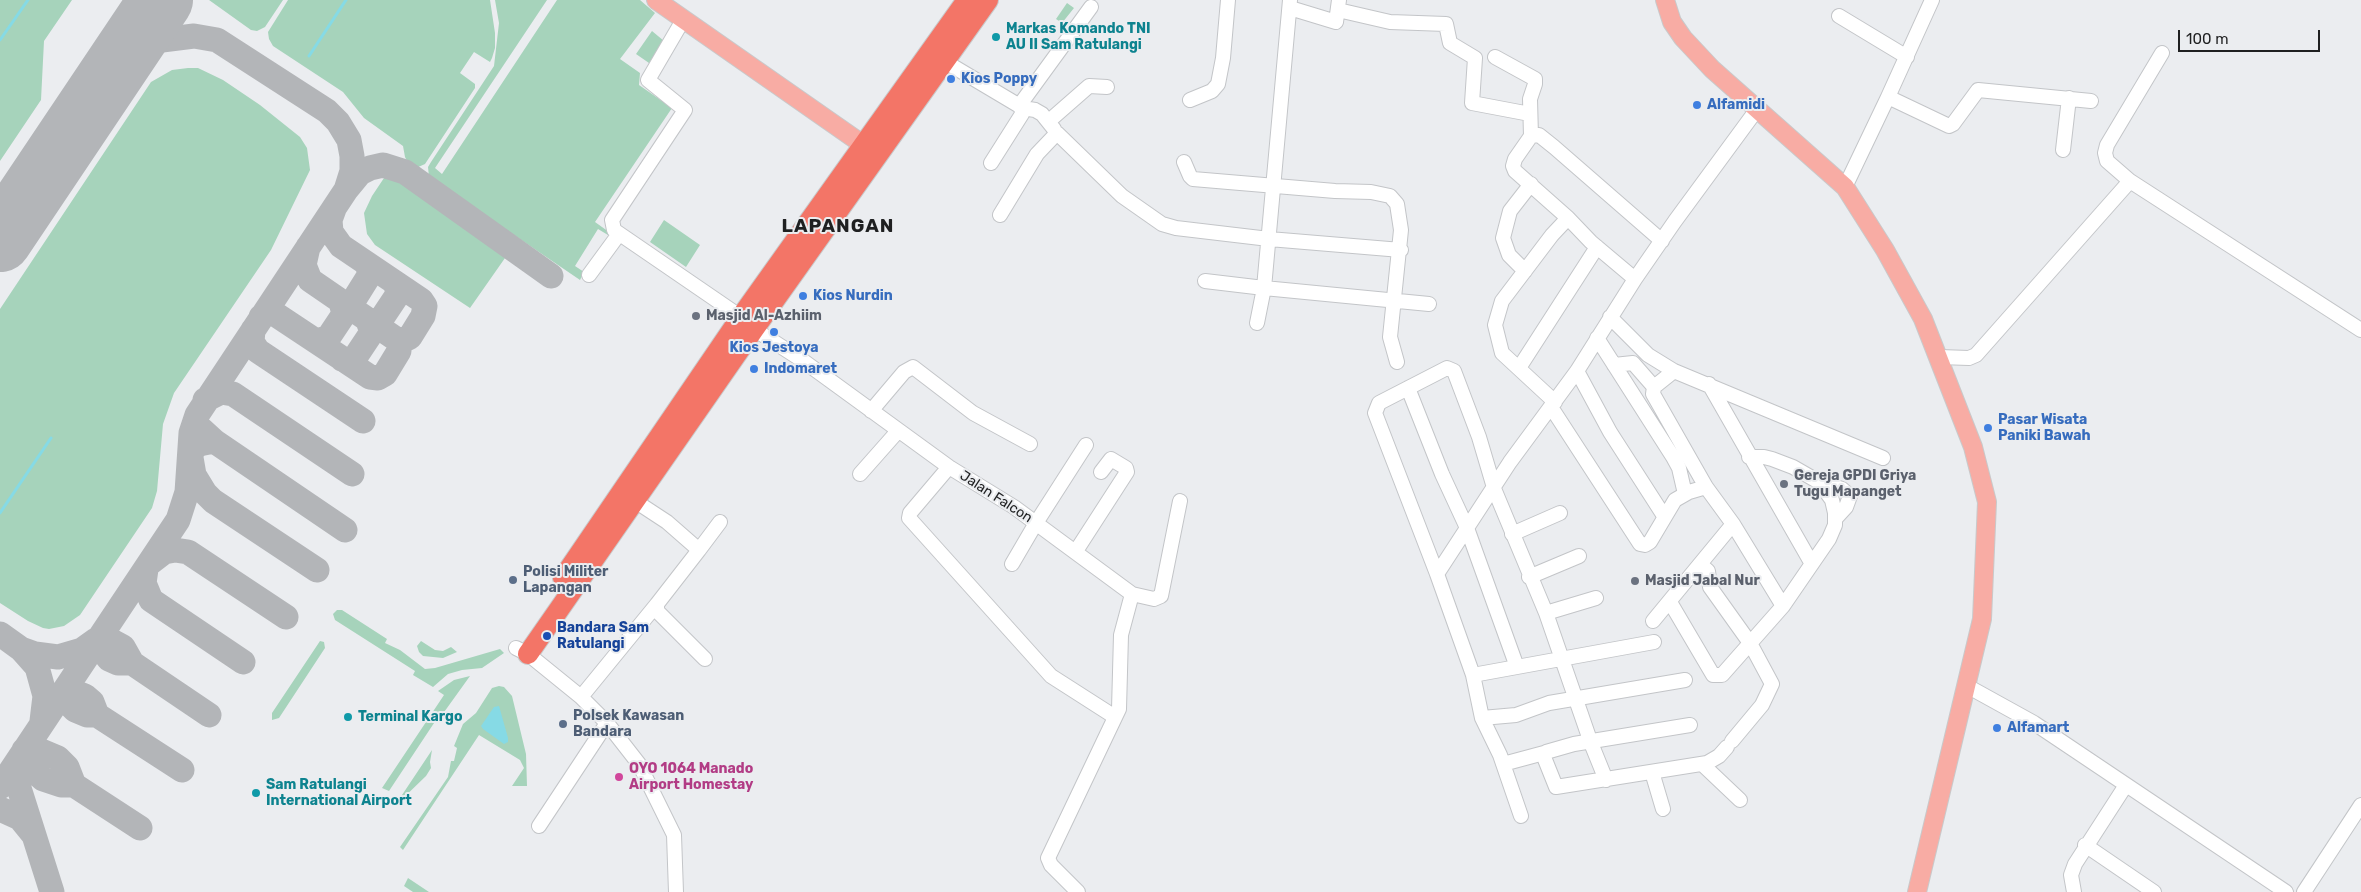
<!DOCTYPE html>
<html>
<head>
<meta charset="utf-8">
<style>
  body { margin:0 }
  #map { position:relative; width:2361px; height:892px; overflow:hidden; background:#ebedf0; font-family:Rubik,sans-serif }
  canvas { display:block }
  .scale { position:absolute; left:2178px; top:30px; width:142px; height:22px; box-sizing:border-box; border:2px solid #1f2021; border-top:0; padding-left:6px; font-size:15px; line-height:18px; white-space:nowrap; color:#1f2021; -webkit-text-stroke:4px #ebedf0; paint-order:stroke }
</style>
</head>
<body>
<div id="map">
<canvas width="2361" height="892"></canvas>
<div class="scale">100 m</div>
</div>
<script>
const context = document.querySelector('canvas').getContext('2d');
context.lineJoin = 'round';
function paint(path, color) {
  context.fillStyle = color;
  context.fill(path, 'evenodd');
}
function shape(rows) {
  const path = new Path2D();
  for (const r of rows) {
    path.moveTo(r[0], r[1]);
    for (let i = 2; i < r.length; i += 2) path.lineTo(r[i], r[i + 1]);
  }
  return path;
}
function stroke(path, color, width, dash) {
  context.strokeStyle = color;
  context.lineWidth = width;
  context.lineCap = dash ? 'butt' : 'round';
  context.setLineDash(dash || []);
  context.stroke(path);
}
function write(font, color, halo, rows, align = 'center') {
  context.font = font + ' Rubik,sans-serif';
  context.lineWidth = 4;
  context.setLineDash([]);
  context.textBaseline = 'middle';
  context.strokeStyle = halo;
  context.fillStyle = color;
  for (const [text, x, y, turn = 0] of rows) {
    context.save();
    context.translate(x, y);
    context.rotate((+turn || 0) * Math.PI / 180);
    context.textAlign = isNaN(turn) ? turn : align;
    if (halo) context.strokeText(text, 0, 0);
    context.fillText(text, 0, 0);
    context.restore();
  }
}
paint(shape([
  [0,0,72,0,44,41,41,100,0,161],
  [209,0,283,0,265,27,257,31,251,30],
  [288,0,490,0,495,33,495,48,492,58,490,62,474,52,460,73,475,84,475,88,425,164,416,168,409,165,405,157,403,146,364,118,343,92,273,46,269,39,268,32],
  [495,0,547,0,435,168,442,174,557,0,640,0,655,13,620,59,640,73,639,85,672,108,595,222,609,232,608,235,598,229,575,266,584,272,580,280,429,177,428,167,431,162,494,66,499,23],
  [1067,3,1074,8,1062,23,1056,19],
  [652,31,664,41,649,63,636,54],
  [188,68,198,68,223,80,260,105,300,137,307,148,310,170,271,250,174,393,163,424,157,491,152,508,80,615,64,626,49,629,43,628,28,621,0,603,0,309,151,82,172,70],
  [387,177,393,177,504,253,505,258,470,308,375,245,367,234,364,213,372,196,384,178],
  [664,220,700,245,686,267,650,242],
  [337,610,342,610,387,639,385,643,400,650,425,669,435,668,500,649,504,653,482,668,462,670,448,674,433,687,413,675,415,671,335,620,333,614],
  [320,641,324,642,325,648,279,718,272,720,272,713],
  [421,641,435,650,443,651,451,647,457,652,443,658,423,656,419,652,417,646],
  [470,676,442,715,440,714,389,791,382,788,444,695,438,691,454,680],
  [499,686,504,687,512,696,526,754,527,786,512,786,524,768,520,760,479,735,403,850,400,847,448,777,451,761,454,761,457,748,454,746,463,724,476,713,492,688],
  [432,750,430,762,431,768,426,776,394,807],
  [408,878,429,892,413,892,404,886]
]), '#a6d3bb');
paint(shape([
  [499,706,508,738,508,742,504,744,483,729,481,726,494,707]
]), '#86dae5');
stroke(shape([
  [0,40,28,0],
  [309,56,346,0],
  [0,513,51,438]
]), '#86dae5', 3);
stroke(shape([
  [105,84,133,53,154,41,194,36,217,40,327,111,338,122,349,140,352,156,352,171,346,190],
  [334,209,330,220,331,232,341,246,421,300,425,306,423,316,410,337,404,340,396,339],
  [261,317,269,313,275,314,370,377,378,378,385,374,399,351,399,343,396,339,310,280,304,265,308,247],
  [253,330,252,342,258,351,363,421],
  [316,341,328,338,344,314,341,302,350,303,355,298,370,274,367,264],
  [342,359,350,360,356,356,372,332,368,321,375,321,382,318,396,297,398,290,394,282],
  [205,400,221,392,233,394,352,474],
  [202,430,214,441,345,530],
  [214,441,199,444,190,452,194,475,205,493,213,501,317,570],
  [151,562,164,552,175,550,188,552,286,617],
  [146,569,144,583,151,600,243,662],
  [0,634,21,649,37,667,45,696,42,721],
  [21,649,35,654,58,657,82,650,96,640],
  [132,663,123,647,110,640,98,640,102,650,109,659,118,663,132,663,209,715],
  [97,715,92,702,85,696,75,692,63,692,68,703,75,710,87,715,97,715,182,770],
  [22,755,18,769,19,788,52,892],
  [74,785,67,767,58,758,39,750,24,750,33,770,43,779,61,785,74,785,140,828],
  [0,787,178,520,187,492,191,433,197,415,346,190,360,173,370,168,383,165,405,172,551,276],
  [0,809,20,818,33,834]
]), '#b3b5b8', 25);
stroke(shape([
  [0,240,161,0]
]), '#b3b5b8', 64);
const minor = shape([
  [1290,8,1336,22,1339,0],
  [1338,10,1390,22,1446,24,1450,43,1475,58,1472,103,1530,114],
  [1839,16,1907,57],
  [683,20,648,80,685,110,612,220,614,230,741,317],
  [1495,57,1535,79,1535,84,1530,99,1531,136],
  [944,61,1023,108,1022,114,991,163],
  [1888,97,1932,0],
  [1190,100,1212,91,1218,84,1223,58,1228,0],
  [1019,106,1091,7],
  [1023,108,1035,110,1042,114,1054,129],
  [1049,121,1089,86,1107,87],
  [2063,150,2069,98],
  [1184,162,1190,176,1193,179,1335,191,1371,192,1390,196,1397,204,1401,230,1390,337,1397,362],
  [2130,181,2361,330],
  [1845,187,1888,97,1949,126,1953,124,1978,90,2091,101],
  [1000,215,1037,154,1057,133,1122,196,1162,224,1176,228,1269,239,1401,250],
  [1568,218,1515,171,1513,166,1515,159,1531,136,1539,135,1554,147,1662,241],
  [1525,271,1509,255,1503,238,1510,211,1531,184],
  [589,275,619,234],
  [1205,281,1264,288,1290,0],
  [1610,317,1648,355,1674,371,1883,458],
  [1257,323,1264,288,1429,304],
  [754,329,802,360,949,467,1014,507,1132,594,1154,599,1161,596,1180,501],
  [1597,338,1673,457,1679,468,1685,494],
  [1940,357,1969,358,1976,355,2130,181,2107,161,2105,153,2107,145,2162,53],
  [1614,365,1633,363,1654,387],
  [1519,368,1597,247],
  [1577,371,1610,432,1664,516],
  [1674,371,1654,387,1653,394,1706,487,1733,524,1783,606],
  [1709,384,1812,564],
  [1408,388,1442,474,1467,528,1517,667],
  [1555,402,1502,353,1495,325,1502,301,1552,235,1568,218,1591,242,1635,279],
  [1551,407,1640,544,1645,545,1650,542,1675,500,1689,492,1706,487],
  [871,411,904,372,913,367,973,413,1030,444],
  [949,467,910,513,909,518,1051,676,1115,717],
  [860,474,898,431],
  [1819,482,1842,489,1850,496,1846,507,1835,519],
  [635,501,667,522,699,550,657,604,657,611,705,659],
  [1512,534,1560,513],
  [699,550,720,522],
  [1076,551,1127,472,1126,468,1111,459,1101,472],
  [1012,564,1036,523,1086,445],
  [1437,574,1510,462,1577,371,1635,279,1675,221,1758,108],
  [1529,577,1579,556],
  [1670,602,1713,675,1722,675,1783,606,1829,539,1835,525,1835,513,1832,500,1819,482,1793,467,1772,459,1764,457,1749,457],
  [1546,613,1596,598],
  [1653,621,1700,564],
  [516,648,528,654,581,697,607,723,639,764,674,835,676,892],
  [1473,675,1654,642],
  [1967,686,2034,723,2286,892],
  [581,697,657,604],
  [1482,718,1516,715,1549,703,1685,680],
  [1690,725,1574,744,1546,752,1544,757,1556,787,1707,763,1719,756,1727,747],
  [1732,741,1762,705,1772,684,1750,643,1710,587,1708,571,1700,564,1733,524],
  [1503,764,1544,753],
  [1702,764,1740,800],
  [1652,772,1663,809],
  [1521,816,1500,755,1482,718,1473,675,1437,574,1375,413,1379,403,1447,368,1454,371,1479,437,1495,491,1546,613,1591,743,1606,780],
  [539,826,607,723],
  [2085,845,2154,892],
  [1078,892,1051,865,1048,858,1119,709,1121,635,1132,594],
  [2074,892,2071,875,2075,864,2126,785],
  [2304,892,2361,805]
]);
const major = shape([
  [656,0,875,153],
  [1665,0,1672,22,1683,38,1712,69,1845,187,1885,250,1923,319,1973,447,1987,502,1982,619,1917,892]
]);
const highway = shape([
  [563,578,741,317,967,0],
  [528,654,754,329,988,0]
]);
stroke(minor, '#c3c5c8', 16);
stroke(major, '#c9c9ca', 20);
stroke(highway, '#c9c9ca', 22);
stroke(minor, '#fff', 14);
stroke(major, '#f8aca4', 18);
stroke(highway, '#f37567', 20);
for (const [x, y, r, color] of [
  [996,37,5,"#0f9aa8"],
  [951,79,5,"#3f7fe0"],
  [1697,105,5,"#3f7fe0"],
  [803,296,5,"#3f7fe0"],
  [696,316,5,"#6b7280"],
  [774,332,5,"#3f7fe0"],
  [754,369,5,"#3f7fe0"],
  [1988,428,5,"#3f7fe0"],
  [1784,484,5,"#6b7280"],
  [513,580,5,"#5c6f8a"],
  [1635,581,5,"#6b7280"],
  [547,636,5,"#1a4fb4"],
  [348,717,5,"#0f9aa8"],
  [563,724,5,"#5c6f8a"],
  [1997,728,5,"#3f7fe0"],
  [619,777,5,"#d1479c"],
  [256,793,5,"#0f9aa8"]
]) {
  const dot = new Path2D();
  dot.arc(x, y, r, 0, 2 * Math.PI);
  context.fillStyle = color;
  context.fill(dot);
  stroke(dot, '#ebedf0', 2);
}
write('bold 14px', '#0d838f', '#ebedf0', [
  ["Markas Komando TNI",1006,29],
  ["AU II Sam Ratulangi",1006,45],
  ["Terminal Kargo",358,717],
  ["Sam Ratulangi",266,785],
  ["International Airport",266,801]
], 'left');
write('bold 14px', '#366cbe', '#ebedf0', [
  ["Kios Poppy",961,79],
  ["Alfamidi",1707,105],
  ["Kios Nurdin",813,296],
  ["Kios Jestoya",774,348,"center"],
  ["Indomaret",764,369],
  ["Pasar Wisata",1998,420],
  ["Paniki Bawah",1998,436],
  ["Alfamart",2007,728]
], 'left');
write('bold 14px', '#5b616d', '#ebedf0', [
  ["Masjid Al-Azhiim",706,316],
  ["Gereja GPDI Griya",1794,476],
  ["Tugu Mapanget",1794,492],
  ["Masjid Jabal Nur",1645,581]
], 'left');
write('14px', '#1f2021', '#ebedf0', [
  ["Jalan Falcon",996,497,33]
]);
write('bold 14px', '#4e5e75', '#ebedf0', [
  ["Polisi Militer",523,572],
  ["Lapangan",523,588],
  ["Polsek Kawasan",573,716],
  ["Bandara",573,732]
], 'left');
write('bold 14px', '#164399', '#ebedf0', [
  ["Bandara Sam",557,628],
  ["Ratulangi",557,644]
], 'left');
write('bold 14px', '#b23c85', '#ebedf0', [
  ["OYO 1064 Manado",629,769],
  ["Airport Homestay",629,785]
], 'left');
context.letterSpacing = '1px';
write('bold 19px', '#1f2021', '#ebedf0', [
  ["LAPANGAN",838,227]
]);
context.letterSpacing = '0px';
</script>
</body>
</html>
